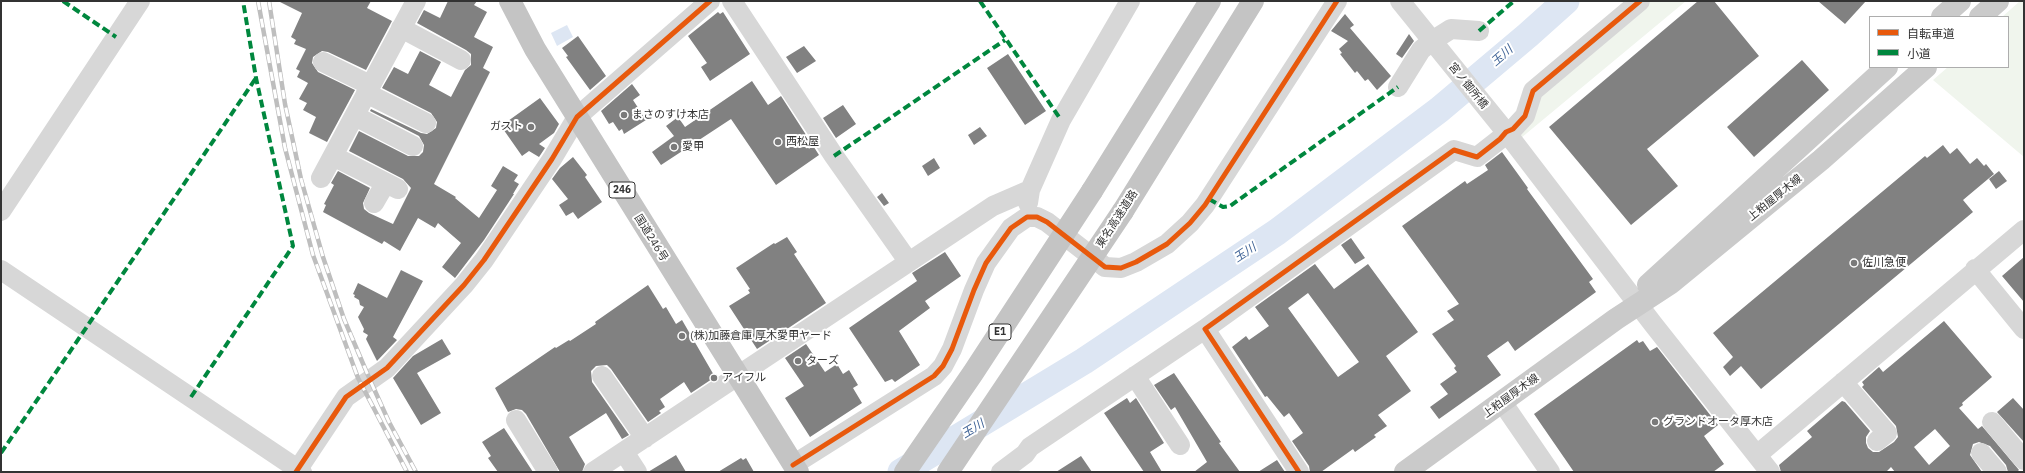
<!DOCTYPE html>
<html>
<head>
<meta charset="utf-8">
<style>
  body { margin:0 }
  #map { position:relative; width:2025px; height:473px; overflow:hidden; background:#fff; font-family:"IBM Plex Sans","Noto Sans JP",sans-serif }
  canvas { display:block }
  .frame { position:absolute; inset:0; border:2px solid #333; pointer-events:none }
  .legend { position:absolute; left:1869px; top:16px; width:140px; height:52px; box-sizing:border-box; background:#fff; border:1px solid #adadad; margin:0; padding:5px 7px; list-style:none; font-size:12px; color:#333 }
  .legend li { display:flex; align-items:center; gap:8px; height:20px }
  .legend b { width:20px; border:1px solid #adadad }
</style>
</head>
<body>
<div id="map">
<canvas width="2025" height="473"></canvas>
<div class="frame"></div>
<ul class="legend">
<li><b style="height:5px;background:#e8590c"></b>自転車道</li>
<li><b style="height:5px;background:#00873e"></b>小道</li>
</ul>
</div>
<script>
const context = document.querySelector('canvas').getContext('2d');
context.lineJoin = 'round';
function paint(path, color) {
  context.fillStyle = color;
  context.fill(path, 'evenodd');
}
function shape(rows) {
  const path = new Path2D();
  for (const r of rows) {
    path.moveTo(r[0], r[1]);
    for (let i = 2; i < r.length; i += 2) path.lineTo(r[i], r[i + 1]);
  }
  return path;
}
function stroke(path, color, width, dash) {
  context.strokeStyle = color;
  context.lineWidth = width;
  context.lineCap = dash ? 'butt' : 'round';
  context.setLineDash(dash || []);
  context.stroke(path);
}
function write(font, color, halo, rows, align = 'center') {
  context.font = font + ' "IBM Plex Sans","Noto Sans JP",sans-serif';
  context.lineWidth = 4;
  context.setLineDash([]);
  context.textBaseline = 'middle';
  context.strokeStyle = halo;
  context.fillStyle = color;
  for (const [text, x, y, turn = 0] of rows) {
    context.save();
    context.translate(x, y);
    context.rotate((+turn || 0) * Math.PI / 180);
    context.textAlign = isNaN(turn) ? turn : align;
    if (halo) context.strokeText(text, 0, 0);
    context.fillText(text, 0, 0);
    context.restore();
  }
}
paint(shape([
  [1651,1,1686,1,1521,138,1516,130,1533,98],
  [2020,1,2024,1,2024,157,1933,80,1948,67,2008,67,2008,17,2002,17]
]), '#f0f5ed');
paint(shape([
  [567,25,573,37,557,46,551,33]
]), '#dde6f3');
stroke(shape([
  [901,472,1084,361,1277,232,1439,110,1528,35,1566,1]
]), '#dde6f3', 27);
paint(shape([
  [278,1,371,1,367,8,392,21,366,70,328,52,322,51,313,57,312,63,318,72,355,90,327,142,309,133,316,117,303,110,307,103,299,99,308,83,297,77,300,71,296,69,306,49,294,44,296,40,291,37,302,13],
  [448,1,477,1,474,5,487,12,474,37,493,47,483,68,490,72,434,184,456,197,455,198,479,218,497,190,491,186,503,166,518,175,514,181,519,184,513,194,514,194,484,240,455,278,442,267,461,243,438,223,435,228,418,218,400,251,384,241,382,244,323,212,326,205,324,204,334,185,331,183,338,171,370,188,363,203,364,209,369,213,393,224,411,188,403,179,349,151,359,131,408,156,419,156,423,152,424,145,419,136,370,111,371,109,421,133,427,134,436,128,437,122,431,113,382,88,394,67,408,74,420,51,441,62,429,85,451,97,465,70,471,65,471,54,466,50,417,23,424,10,440,18],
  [1698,1,1714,1,1759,56,1647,149,1678,186,1631,225,1549,127],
  [1818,1,1866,1,1845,24],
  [718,12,720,14,723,12,750,54,710,81,701,67,707,63,688,36],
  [1345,14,1354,25,1350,28,1391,76,1377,90,1368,79,1365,81,1357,71,1355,73,1340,54,1342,53,1339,49,1348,41,1331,31],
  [1409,34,1414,41,1402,58,1396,54],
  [578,36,606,76,590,90,566,57,568,56,562,48],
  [804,46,816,61,797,73,786,57],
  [1008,54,1046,111,1025,125,987,68],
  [1802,60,1829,90,1754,157,1727,127],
  [752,81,768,105,781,96,819,155,776,185,731,119,661,165,652,152,674,136,666,126,678,117,685,127],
  [632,84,640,95,633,100,646,120,624,134,622,129,619,131,613,122,609,124,601,111],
  [540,98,559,124,554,133,539,144,545,148,539,157,529,151,522,156,501,126],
  [843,105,856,124,836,138,823,118],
  [980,127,987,136,974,145,968,135],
  [1943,145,1950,154,1957,148,1970,164,1977,158,1984,166,1986,164,1994,174,1963,200,1973,212,1761,389,1741,366,1730,376,1723,367,1733,357,1713,333,1925,156,1927,158],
  [1502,152,1528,188,1527,189,1593,279,1589,282,1596,292,1515,351,1508,341,1487,356,1501,375,1439,419,1430,407,1448,394,1440,384,1457,372,1454,368,1456,366,1432,334,1454,320,1447,311,1459,304,1402,226,1465,181,1467,184,1488,170,1485,165],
  [573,157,587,175,585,177,602,202,578,219,573,212,566,216,559,205,568,199,552,179,560,168],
  [934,158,940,168,928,176,922,166],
  [1999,171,2007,181,1996,189,1989,179],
  [882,193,889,203,884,206,877,197],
  [787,237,797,252,794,254,826,303,757,349,729,306,750,293,748,290,750,289,736,268,774,243,775,244],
  [1351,238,1365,258,1355,264,1341,245],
  [945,252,961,276,925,301,930,308,899,331,920,365,895,382,892,379,885,382,849,328,917,281,912,273],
  [2024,257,2024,302,2002,276],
  [1315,264,1334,289,1368,264,1418,332,1386,356,1411,391,1378,415,1387,426,1374,435,1376,437,1355,452,1353,449,1321,472,1310,472,1309,466,1292,441,1303,433,1289,413,1284,417,1267,396,1265,397,1232,347,1246,336,1249,340,1269,326,1255,307],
  [1308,293,1359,362,1338,377,1288,308],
  [401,270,423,281,393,337,397,340,377,361,366,339,368,335,363,332,364,329,358,317,364,307,360,305,359,300,354,297,355,295,353,294,358,283,387,298],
  [648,285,663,309,666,307,676,324,682,320,715,377,691,393,684,382,660,399,665,407,659,411,661,413,648,422,611,369,607,365,596,366,591,371,592,382,629,435,622,439,606,413,569,437,585,464,582,472,560,472,526,414,522,410,516,409,508,412,495,388,555,347,556,348,569,340,570,341,596,324,595,322],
  [1944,321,1992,377,1962,403,1963,405,1959,408,1978,429,1982,426,2019,470,2017,472,2008,472,2006,465,1990,446,1979,442,1973,444,1970,455,1982,472,1895,472,1891,467,1886,472,1781,472,1779,465,1812,437,1807,431,1842,401,1845,402,1870,431,1866,437,1866,443,1868,448,1873,452,1879,452,1894,442,1898,437,1896,426,1862,387,1864,385,1862,382,1879,367,1883,372],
  [1935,429,1950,446,1929,465,1914,447],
  [442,339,451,354,417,373,441,413,421,425,393,378,413,356],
  [1637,340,1639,343,1643,341,1650,351,1657,347,1718,425,1704,436,1724,464,1713,472,1574,472,1534,414],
  [806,344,825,372,837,364,843,374,849,370,858,385,853,388,862,403,810,437,785,398,804,386,785,358],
  [1174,373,1221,442,1219,443,1240,472,1194,472,1207,462,1175,407,1171,410,1154,385],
  [1127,398,1130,403,1136,398,1164,443,1150,452,1162,472,1144,472,1104,413],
  [2013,398,2024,410,2024,442,1997,412],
  [504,428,533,472,498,472,488,458,491,456,482,442],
  [676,455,686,472,648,472],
  [1081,456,1092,472,1056,472],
  [741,458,743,460,746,458,754,472,718,472],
  [1277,460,1285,472,1258,472]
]), '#818181');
stroke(shape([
  [732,1,834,156,908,261],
  [1400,1,1506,132,1653,324,1770,472],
  [401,28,461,60],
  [323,62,370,85],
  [1398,87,1421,50,1432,41,1451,29,1479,31],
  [366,93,426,123],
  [355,116,413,146],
  [333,156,398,189],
  [321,178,416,1],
  [374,203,385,184],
  [1028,203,1030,190,1061,120,1130,1],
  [1,211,140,1],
  [1975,269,2024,329],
  [1,270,302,472],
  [602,376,645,438],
  [1135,376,1180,445],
  [1843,382,1887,433,1877,441],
  [1502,402,1550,472],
  [516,420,548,472],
  [1992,422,2024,460],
  [624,452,637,472],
  [1981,453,1997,472],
  [1757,455,2024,230],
  [793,465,934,376,943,366,952,349,974,290,986,263,1011,228,1027,217,1037,217,1047,222,1105,267,1121,268,1136,262,1167,244,1190,223,1205,205,1337,1],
  [296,472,346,397,387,368,464,285,484,260,552,159,577,117,710,1],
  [593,472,993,206,1030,190],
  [1001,472,1025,454,1030,447,1205,329],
  [1299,472,1205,329,1454,150,1477,157,1500,139,1506,132,1513,129,1525,116,1533,91,1640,1]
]), '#d7d7d7', 20);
stroke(shape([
  [1942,17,1960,1],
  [1980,17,1998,1],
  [1648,285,1887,67],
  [1405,472,1616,319,1671,283,1821,160,1926,67]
]), '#cacaca', 22);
stroke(shape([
  [510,1,535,49,798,472],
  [1092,191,1210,1],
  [1123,211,1253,1]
]), '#c4c4c4', 22);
const rail = shape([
  [258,1,285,148,313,255,358,378,407,472],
  [269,1,285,104,301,179,323,257,344,319,370,380,389,422,416,472]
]);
stroke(rail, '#bebebe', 4.5);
stroke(rail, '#fff', 3, [9]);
stroke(shape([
  [905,472,973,373,1092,191],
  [948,472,1123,211]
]), '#c4c4c4', 22);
stroke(shape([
  [63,1,116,37],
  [980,1,1061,120],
  [1479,31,1514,1],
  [834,156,1005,40],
  [1209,199,1223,207,1230,206,1398,87],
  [191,397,293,246,256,78,243,1],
  [1,453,256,78]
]), '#00873e', 4, [8, 4]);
stroke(shape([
  [793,465,934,376,943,366,952,349,974,290,986,263,1011,228,1027,217,1037,217,1047,222,1105,267,1121,268,1136,262,1167,244,1190,223,1205,205,1337,1],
  [296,472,346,397,387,368,464,285,484,260,552,159,577,117,710,1],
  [1299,472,1205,329,1454,150,1477,157,1500,139,1506,132,1513,129,1525,116,1533,91,1640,1]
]), '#e8590c', 5);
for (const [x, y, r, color] of [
  [624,115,4,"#7a7a7a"],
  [531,127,4,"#7a7a7a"],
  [778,142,4,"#7a7a7a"],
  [674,147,4,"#7a7a7a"],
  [1854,263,4,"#7a7a7a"],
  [682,336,4,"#7a7a7a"],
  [798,361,4,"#7a7a7a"],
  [714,378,4,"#7a7a7a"],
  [1655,422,4,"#7a7a7a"]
]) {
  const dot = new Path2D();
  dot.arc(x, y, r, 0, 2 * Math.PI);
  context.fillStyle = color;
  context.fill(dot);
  stroke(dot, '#fff', 1.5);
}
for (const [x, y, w] of [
  [622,190,26],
  [1000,332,22]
]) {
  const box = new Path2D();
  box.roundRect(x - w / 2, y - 8, w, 16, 3);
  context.fillStyle = '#fff';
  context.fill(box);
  stroke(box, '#333', 1);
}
write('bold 10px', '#333', null, [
  ["246",622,190],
  ["E1",1000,332]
]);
write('11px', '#333', '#fff', [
  ["宮ノ御所橋",1468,86,51],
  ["上粕屋厚木線",1775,198,-39],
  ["東名高速道路",1117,219,-57],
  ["国道246号",651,238,58],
  ["上粕屋厚木線",1511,396,-36]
]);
write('11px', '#333', '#fff', [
  ["まさのすけ本店",632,115],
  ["ガスト",523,127,"right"],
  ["西松屋",786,142],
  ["愛甲",682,147],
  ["佐川急便",1862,263],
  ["(株)加藤倉庫 厚木愛甲ヤード",690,336],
  ["ターズ",806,361],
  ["アイフル",722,378],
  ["グランドオータ厚木店",1663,422]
], 'left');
write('italic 12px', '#3f6396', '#fff', [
  ["玉川",1502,56,-41],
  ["玉川",1245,253,-34],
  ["玉川",973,429,-31]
]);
</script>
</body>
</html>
